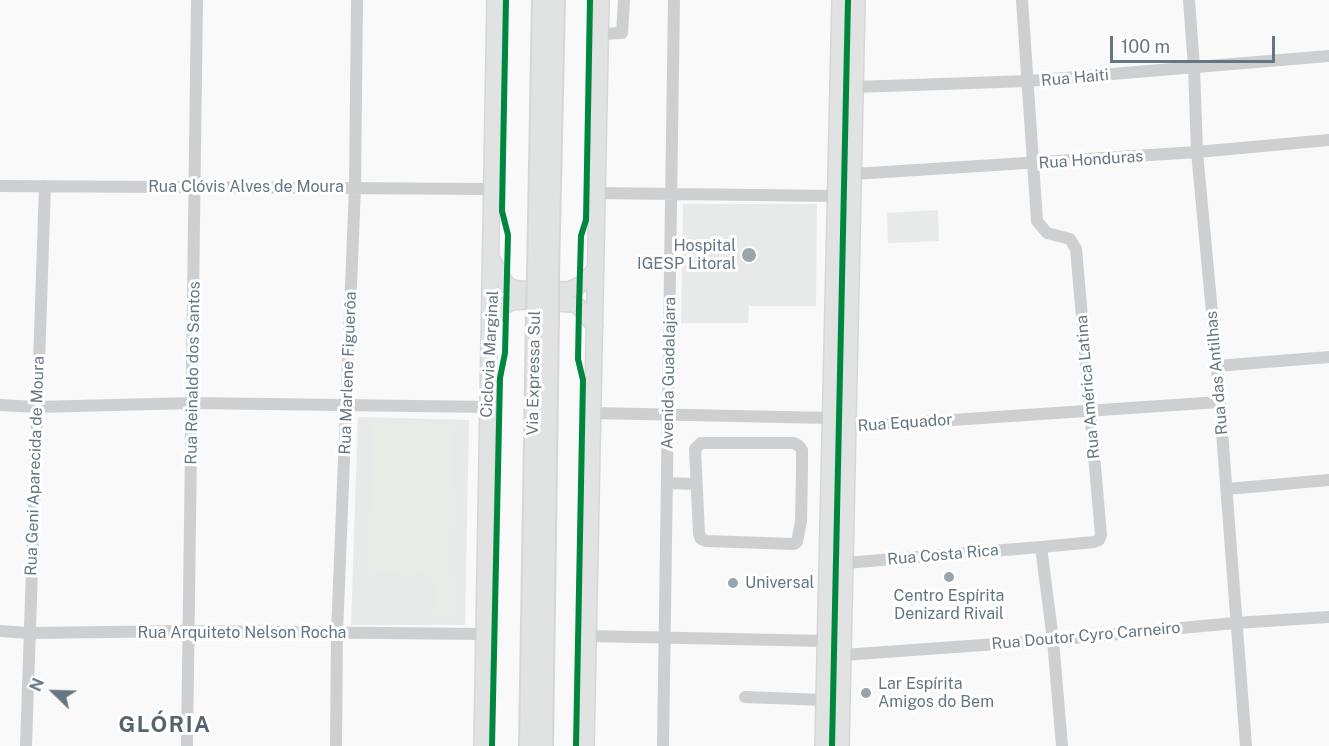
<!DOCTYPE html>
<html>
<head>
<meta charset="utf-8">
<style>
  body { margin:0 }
  #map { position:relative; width:1329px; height:746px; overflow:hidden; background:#f9f9f9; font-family:"Public Sans",sans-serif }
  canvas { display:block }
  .north { position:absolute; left:24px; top:662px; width:60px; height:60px; -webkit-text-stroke:4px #fff; paint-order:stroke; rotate:293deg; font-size:16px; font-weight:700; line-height:24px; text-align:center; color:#657683 }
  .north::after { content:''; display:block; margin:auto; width:21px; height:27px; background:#657683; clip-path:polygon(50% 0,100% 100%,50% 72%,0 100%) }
  .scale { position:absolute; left:1110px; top:36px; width:165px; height:27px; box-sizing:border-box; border:3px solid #657683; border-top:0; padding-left:8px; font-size:18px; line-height:21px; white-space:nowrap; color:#657683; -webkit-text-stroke:4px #fff; paint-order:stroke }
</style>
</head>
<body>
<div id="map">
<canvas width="1329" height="746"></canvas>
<div class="north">N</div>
<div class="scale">100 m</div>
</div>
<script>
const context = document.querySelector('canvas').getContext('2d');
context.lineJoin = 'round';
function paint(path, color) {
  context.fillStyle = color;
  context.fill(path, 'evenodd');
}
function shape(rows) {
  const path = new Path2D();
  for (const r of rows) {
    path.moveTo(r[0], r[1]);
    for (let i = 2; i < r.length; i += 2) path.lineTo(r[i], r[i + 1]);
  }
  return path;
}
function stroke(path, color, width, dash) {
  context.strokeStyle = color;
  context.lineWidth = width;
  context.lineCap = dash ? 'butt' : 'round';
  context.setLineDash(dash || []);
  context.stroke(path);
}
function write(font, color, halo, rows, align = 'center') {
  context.font = font + ' "Public Sans",sans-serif';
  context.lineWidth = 6;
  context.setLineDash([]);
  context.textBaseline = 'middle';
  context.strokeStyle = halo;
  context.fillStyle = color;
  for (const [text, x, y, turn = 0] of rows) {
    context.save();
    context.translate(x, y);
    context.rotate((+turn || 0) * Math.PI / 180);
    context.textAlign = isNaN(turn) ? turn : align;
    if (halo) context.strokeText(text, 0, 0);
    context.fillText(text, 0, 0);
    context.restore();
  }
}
paint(shape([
  [683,204,817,204,816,306,749,306,748,323,681,323],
  [938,210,939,241,888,243,887,213],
  [358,417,469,420,465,625,351,625]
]), '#e8e9e9');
paint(shape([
  [373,423,452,426,449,574,368,572],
  [435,578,451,578,450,615,434,615]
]), '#e8ebe6');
const major = shape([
  [491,258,507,285,517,289,569,290,580,285,596,269],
  [490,324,502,307,512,302,520,301,573,304,579,307,595,326],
  [482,746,495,0],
  [586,746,601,0],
  [823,746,840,0],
  [841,746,857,0]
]);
const highway = shape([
  [536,275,541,0],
  [550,276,556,0],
  [528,746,535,316],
  [544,746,550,317]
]);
stroke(major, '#d5d6d7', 18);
stroke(highway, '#d5d6d6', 20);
stroke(shape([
  [1022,0,1037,221,1047,233,1070,239,1076,249,1101,535,1099,540,1094,542,1041,547,1053,640,1062,746],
  [1189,0,1194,67,1197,152,1217,366,1246,746],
  [600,34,622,33,624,0],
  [855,87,1028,81,1329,56],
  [854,174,1197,152,1329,140],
  [0,186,492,189],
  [597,193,835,196],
  [1217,366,1329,357],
  [0,405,37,407,192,403,489,407],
  [593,413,830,418,848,427,1219,402],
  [701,443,794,443,799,446,802,450,802,471,801,521,797,542,794,544,706,541,701,539,699,534,695,449,701,443],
  [667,483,696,484],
  [1227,489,1329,480],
  [845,563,1041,547],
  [0,631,29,633,188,631,484,634],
  [588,636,826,641,843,655,1053,640,1235,623,1329,617],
  [745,697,824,700],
  [26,746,45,186],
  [187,746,197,0],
  [336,746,337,633,355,187,357,0],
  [663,746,674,0]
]), '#cecfd0', 12);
stroke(major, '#e1e2e2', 15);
stroke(highway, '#e1e2e2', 16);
const highwayBridge = shape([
  [535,316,536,275],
  [550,317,550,276]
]);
stroke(highwayBridge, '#d5d6d6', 20, []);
stroke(highwayBridge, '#e1e2e2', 16);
stroke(shape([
  [492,746,500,378,505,353,508,235,502,211,506,0],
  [576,746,583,380,578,359,579,307,581,236,586,220,590,0],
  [832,746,848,0]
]), '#00873e', 6);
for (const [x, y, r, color] of [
  [749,255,8,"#99a4ac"],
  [949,577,6,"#99a4ac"],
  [733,583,6,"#99a4ac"],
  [866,693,6,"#99a4ac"]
]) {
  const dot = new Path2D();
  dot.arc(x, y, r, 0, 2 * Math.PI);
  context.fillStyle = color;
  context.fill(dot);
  stroke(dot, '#fff', 2);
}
write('16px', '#657683', '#fff', [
  ["Rua Haiti",1075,78,-5],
  ["Rua Honduras",1091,160,-4],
  ["Rua Clóvis Alves de Moura",246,187],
  ["Ciclovia Marginal",490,354,-87],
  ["Rua Reinaldo dos Santos",193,373,-89],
  ["Rua Marlene Figuerôa",348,373,-88],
  ["Via Expressa Sul",534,373,-89],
  ["Avenida Guadalajara",669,373,-89],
  ["Rua das Antilhas",1217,373,-95],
  ["Rua América Latina",1088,387,-95],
  ["Rua Equador",905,423,-4],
  ["Rua Geni Aparecida de Moura",35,466,-88],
  ["Rua Costa Rica",943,555,-5],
  ["Rua Arquiteto Nelson Rocha",242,633],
  ["Rua Doutor Cyro Carneiro",1086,636,-5]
]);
write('16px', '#657683', '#fff', [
  ["Hospital",736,246,"right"],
  ["IGESP Litoral",736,264,"right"],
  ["Universal",745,583],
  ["Centro Espírita",949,596,"center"],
  ["Denizard Rivail",949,614,"center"],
  ["Lar Espírita",878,684],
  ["Amigos do Bem",878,702]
], 'left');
context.letterSpacing = '1.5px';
write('bold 22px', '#57646e', '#fff', [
  ["GLÓRIA",165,725]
]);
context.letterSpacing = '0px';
</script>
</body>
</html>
